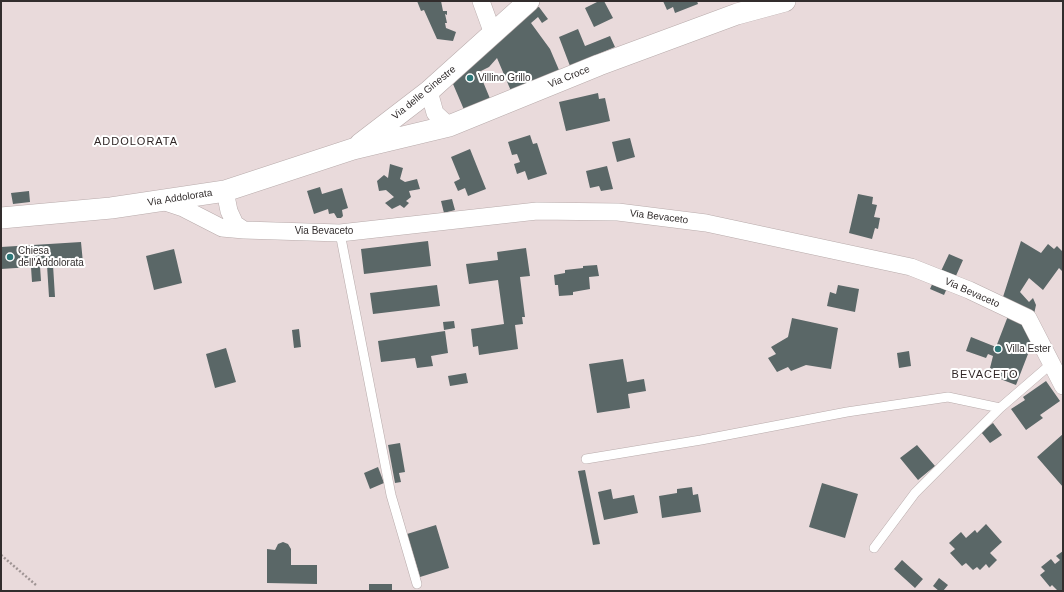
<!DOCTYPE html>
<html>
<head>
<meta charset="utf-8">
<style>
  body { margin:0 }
  #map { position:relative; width:1064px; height:592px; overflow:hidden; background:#e9dadb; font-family:Arial,sans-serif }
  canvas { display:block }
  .frame { position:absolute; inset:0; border:2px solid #322d2d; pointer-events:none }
</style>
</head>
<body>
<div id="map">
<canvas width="1064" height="592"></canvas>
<div class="frame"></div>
</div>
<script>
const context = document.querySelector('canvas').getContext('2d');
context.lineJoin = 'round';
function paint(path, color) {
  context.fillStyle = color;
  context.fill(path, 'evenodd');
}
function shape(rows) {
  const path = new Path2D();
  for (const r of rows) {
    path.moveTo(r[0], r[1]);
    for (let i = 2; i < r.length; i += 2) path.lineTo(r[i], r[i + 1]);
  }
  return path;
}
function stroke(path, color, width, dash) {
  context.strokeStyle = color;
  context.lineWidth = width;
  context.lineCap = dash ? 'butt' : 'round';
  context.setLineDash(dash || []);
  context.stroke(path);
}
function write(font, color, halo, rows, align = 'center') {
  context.font = font + ' Arial,sans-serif';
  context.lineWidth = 4;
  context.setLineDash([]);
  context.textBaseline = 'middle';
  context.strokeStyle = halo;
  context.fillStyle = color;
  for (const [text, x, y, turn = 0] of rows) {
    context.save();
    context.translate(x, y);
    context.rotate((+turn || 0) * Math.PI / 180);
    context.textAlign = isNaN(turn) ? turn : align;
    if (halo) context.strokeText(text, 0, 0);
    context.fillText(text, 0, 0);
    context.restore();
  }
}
paint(shape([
  [417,1,441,1,443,11,447,11,447,15,445,14,447,23,445,23,446,28,456,32,453,41,437,39,424,10,421,11],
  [599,1,604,1,613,18,594,27,585,8],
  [663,1,697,1,698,4,675,13,673,7,667,10],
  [539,7,548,19,542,23,538,17,531,23,550,49,559,70,511,91,497,58,489,67,479,72,491,101,465,112,453,84,531,8],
  [578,29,585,46,610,36,615,47,570,66,559,37],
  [598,93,599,99,605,98,610,121,566,131,559,102],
  [530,135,533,144,537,143,547,174,528,180,525,171,517,174,514,164,520,162,517,154,512,155,508,142],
  [630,138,635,157,617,162,612,142],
  [470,149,486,189,468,196,465,188,458,191,454,182,460,179,451,157],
  [390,164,403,168,400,179,405,182,417,179,420,189,409,191,411,197,406,201,409,203,404,208,400,205,392,209,385,203,394,197,386,190,379,191,377,181,384,175,388,178],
  [607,166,613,189,601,191,599,186,590,188,586,171],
  [320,187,322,194,342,188,348,208,342,210,343,216,341,218,337,218,334,213,329,214,328,209,314,214,307,191],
  [29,191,30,202,13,204,11,193],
  [858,194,873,197,872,204,877,205,874,217,880,218,878,229,875,228,872,239,849,233],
  [452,199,455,210,444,213,441,201],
  [428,241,431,266,364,274,361,249],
  [1021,241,1041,253,1048,244,1054,249,1057,246,1063,252,1063,272,1059,268,1043,290,1029,278,1020,292,1029,302,1033,298,1036,305,1034,314,1002,300],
  [81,242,83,263,53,265,55,297,49,297,47,265,40,266,41,281,32,282,31,267,1,269,1,247],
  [526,248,530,276,520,277,525,317,522,317,523,324,515,325,518,349,479,355,478,346,473,347,471,329,504,324,498,280,469,284,466,264,498,260,497,252],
  [174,249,182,283,154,290,146,256],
  [949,254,963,260,955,278,941,271],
  [597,265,599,276,589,277,590,289,573,292,573,295,559,296,558,285,555,285,554,275,565,273,565,270,583,268,583,266],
  [934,280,948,286,944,295,930,289],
  [437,285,440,306,373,314,370,293],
  [838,285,859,289,855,312,827,306,830,292,836,294],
  [1008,316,1025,322,1033,341,1016,385,995,377,996,371,990,368,993,356,988,354,986,358,966,351,971,337,996,347],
  [792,318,838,328,831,369,806,365,791,371,788,367,777,372,768,358,776,354,771,347,788,337],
  [454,321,455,328,444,330,443,322],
  [299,329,301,347,294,348,292,330],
  [445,331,448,353,431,356,433,366,417,368,415,358,381,362,378,341],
  [226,348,236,382,215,388,206,354],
  [909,351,911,366,899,368,897,353],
  [623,359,627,382,644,379,646,391,628,394,630,408,597,413,589,364],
  [466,373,468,383,450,386,448,376],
  [1046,381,1060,401,1040,415,1043,418,1026,430,1011,409,1025,400,1023,397],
  [993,423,1002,435,990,443,981,432],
  [1063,434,1063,487,1037,457],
  [400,443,405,472,399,473,401,482,395,483,388,445],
  [917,445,935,466,918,480,900,458],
  [378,467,384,483,370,489,364,473],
  [585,470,600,544,593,545,578,471],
  [822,483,858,494,845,538,809,527],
  [692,487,693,495,698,494,701,512,662,518,659,496,677,493,677,489],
  [611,489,613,499,634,495,638,513,604,520,598,492],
  [986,524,1002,542,990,553,997,560,989,568,986,564,980,570,977,567,973,570,966,563,962,566,950,553,955,549,949,543,961,532,966,538,975,530,977,533],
  [436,525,449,568,420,577,407,534],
  [283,542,288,544,291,549,291,565,317,565,317,584,267,583,267,549,275,550,278,544],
  [1063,551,1063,591,1058,591,1052,585,1050,587,1040,575,1045,571,1041,567,1051,559,1055,564,1060,560,1056,556],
  [902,560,923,579,915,588,894,569],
  [939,578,948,585,943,591,939,591,933,586],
  [369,584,392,584,392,591,369,591]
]), '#5a6767');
const service = shape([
  [340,233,391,495,417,584],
  [586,459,701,440,847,412,948,397,1000,408],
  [874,548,915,493,1000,408,1051,364]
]);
const minor = shape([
  [481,1,493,34],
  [429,91,435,113,449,126],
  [225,191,229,211,235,224,244,230,340,233,537,211,618,212,706,223,911,267,969,290,1028,318,1063,386],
  [162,201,183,208,222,228,244,230]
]);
const tertiary = shape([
  [360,144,429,91,529,1],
  [1,218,111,208,225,191,353,149,449,126,599,65,737,14,785,1]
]);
stroke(service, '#b8abab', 10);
stroke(minor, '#b8abab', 18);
stroke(tertiary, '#b8abab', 22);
stroke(shape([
  [1,555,36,585]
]), '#9f9494', 2.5, [2, 2]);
stroke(service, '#fff', 9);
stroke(minor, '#fff', 17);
stroke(tertiary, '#fff', 21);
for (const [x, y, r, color] of [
  [470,78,4,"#2d7778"],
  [10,257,4,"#2d7778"],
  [998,349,4,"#2d7778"]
]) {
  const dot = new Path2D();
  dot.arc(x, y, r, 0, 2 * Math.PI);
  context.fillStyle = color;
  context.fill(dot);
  stroke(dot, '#fff', 1.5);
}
write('10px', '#322d2d', '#fff', [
  ["Via Croce",569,77,-22],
  ["Via delle Ginestre",424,93,-39],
  ["Via Addolorata",180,198,-9],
  ["Via Bevaceto",659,217,7],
  ["Via Bevaceto",324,231],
  ["Via Bevaceto",972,293,24]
]);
write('10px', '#322d2d', '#fff', [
  ["Villino Grillo",478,78],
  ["Chiesa",18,251],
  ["dell'Addolorata",18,263],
  ["Villa Ester",1006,349]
], 'left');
context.letterSpacing = '1px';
write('11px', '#302626', '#fff', [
  ["ADDOLORATA",136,142],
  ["BEVACETO",985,375]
]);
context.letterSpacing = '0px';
</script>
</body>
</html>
